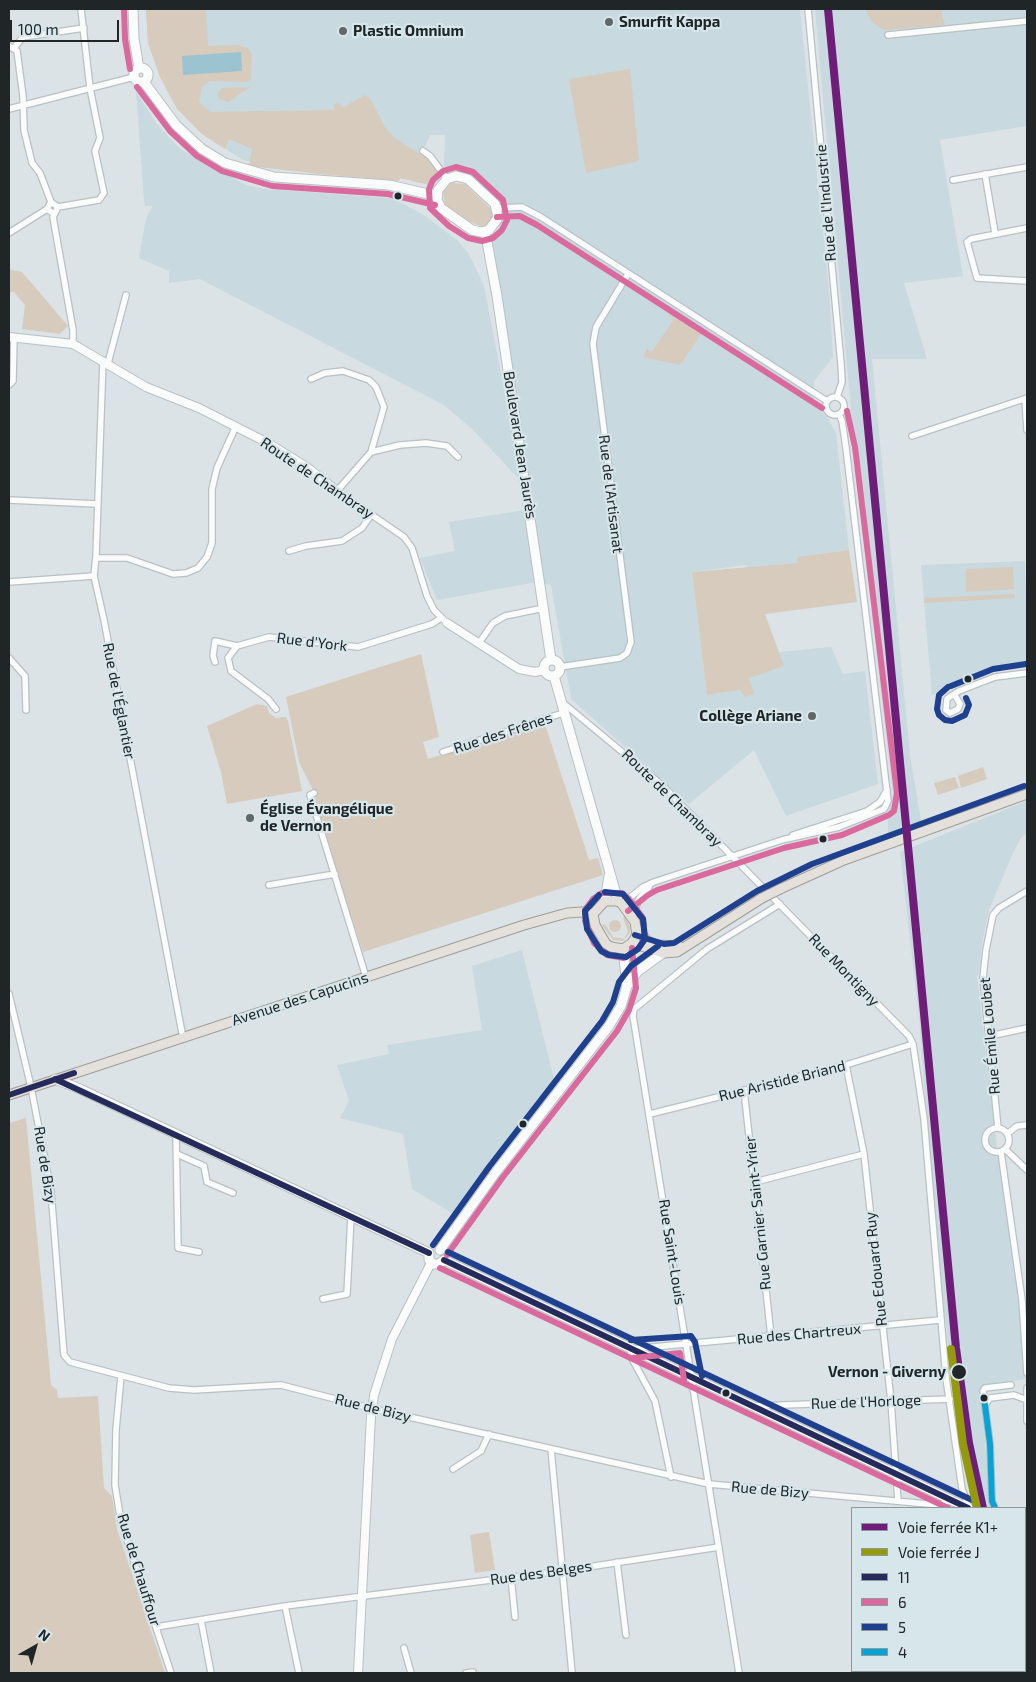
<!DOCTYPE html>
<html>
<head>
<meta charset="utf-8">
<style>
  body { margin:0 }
  #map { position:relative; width:1036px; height:1682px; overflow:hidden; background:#dbe3e6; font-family:"Exo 2",sans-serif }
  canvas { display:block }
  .frame { position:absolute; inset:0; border:10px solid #202527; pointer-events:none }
  .legend { position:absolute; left:851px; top:1507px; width:175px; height:165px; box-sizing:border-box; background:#d6e6eb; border:1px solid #8d999d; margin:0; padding:6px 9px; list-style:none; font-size:15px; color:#202527 }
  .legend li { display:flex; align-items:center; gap:10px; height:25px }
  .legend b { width:25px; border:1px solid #8d999d }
  .north { position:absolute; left:10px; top:1622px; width:50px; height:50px; -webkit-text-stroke:4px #d6e6eb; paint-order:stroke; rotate:38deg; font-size:14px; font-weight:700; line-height:20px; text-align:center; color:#202527 }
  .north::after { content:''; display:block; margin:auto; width:18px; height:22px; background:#202527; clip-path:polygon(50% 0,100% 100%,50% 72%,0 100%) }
  .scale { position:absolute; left:10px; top:20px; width:109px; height:22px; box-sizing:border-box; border:2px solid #202527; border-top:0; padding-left:6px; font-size:15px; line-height:18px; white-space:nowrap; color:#202527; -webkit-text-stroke:4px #d6e6eb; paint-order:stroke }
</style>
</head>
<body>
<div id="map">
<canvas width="1036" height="1682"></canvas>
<div class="frame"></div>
<ul class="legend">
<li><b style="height:6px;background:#6e1e78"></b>Voie ferrée K1+</li>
<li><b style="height:6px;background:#949a0c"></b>Voie ferrée J</li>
<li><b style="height:6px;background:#252b5a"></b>11</li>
<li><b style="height:6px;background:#da6a9d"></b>6</li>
<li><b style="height:6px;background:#1e408e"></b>5</li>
<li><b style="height:6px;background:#06a3d4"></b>4</li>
</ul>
<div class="north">N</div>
<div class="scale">100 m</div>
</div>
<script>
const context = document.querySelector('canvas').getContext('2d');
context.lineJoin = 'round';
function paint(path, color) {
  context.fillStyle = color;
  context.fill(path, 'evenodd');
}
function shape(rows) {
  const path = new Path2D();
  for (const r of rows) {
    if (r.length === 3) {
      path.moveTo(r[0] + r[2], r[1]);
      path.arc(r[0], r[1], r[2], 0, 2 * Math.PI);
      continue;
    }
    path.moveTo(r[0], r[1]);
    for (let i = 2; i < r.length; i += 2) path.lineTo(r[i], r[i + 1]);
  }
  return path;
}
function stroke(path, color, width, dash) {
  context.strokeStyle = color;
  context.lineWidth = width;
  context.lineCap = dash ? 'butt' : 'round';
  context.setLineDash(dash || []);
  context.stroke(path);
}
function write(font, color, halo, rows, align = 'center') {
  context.font = font + ' "Exo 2",sans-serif';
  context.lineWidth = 4.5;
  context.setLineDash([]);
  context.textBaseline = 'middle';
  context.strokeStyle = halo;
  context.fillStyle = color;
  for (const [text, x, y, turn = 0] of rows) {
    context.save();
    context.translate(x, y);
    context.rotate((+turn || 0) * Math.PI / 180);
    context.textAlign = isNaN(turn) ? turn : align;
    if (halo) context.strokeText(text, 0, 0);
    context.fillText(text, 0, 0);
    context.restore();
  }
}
paint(shape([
  [146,9,800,9,829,289,833,357,814,381,814,405,827,417,836,433,849,550,797,557,799,563,747,569,746,565,692,572,707,695,741,690,753,694,748,678,783,666,779,652,831,647,843,674,865,671,878,784,786,816,754,750,689,804,571,699,551,585,537,582,437,600,420,558,455,551,449,522,525,510,518,478,472,429,444,405,200,279,169,283,169,271,139,258,146,218,153,206,145,206,144,200,136,91,156,123,180,149,246,185,264,189,392,198,424,215,458,241,469,254,484,286,514,441,522,439,493,244,504,212,498,202,472,175,444,166,445,135,430,135,417,165,273,166,243,160,202,134,177,109,160,77,148,43],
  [815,9,883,9,944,19,941,9,1027,9,1027,126,940,140,963,276,904,283,927,359,872,359,910,755,922,826,888,838,888,811,893,795,861,520],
  [1025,561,1027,665,1005,665,932,695,921,565],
  [1027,801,1027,832,1021,838,1013,853,989,910,982,943,979,974,977,976,998,1156,1022,1326,1025,1379,982,1386,980,1389,991,1508,980,1508,967,1482,951,1370,935,1227,919,1017,900,852],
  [522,950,555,1083,483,1172,455,1215,412,1189,403,1134,340,1118,349,1101,337,1065,389,1054,387,1045,482,1030,472,966],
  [1025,1632,1027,1640,1027,1673,1023,1671]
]), '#c8d9df');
paint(shape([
  [146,9,206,9,208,46,237,45,248,48,252,55,251,79,247,82,210,81,202,87,199,102,210,112,334,110,334,104,339,103,343,108,365,95,371,100,386,129,394,138,425,157,438,171,429,185,400,178,399,181,320,174,249,166,252,149,229,139,225,149,202,134,177,109,160,77,148,43],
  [865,9,941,9,945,25,884,30,873,23],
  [630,69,639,161,586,173,569,79],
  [250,87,228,102,219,99,218,93,222,88],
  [451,183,465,184,492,210,493,216,488,224,483,227,470,222,445,205,443,193],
  [9,267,11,270,22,272,68,326,60,334,22,329,25,305,14,292,9,292],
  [673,310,704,330,680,365,644,357,647,349,652,352,674,319,668,314],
  [849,550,857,602,765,614,784,666,749,678,754,694,745,697,740,690,707,695,692,572,798,563,797,557],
  [1013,567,1014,589,966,592,966,569],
  [1015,594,1015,598,924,603,924,598],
  [421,654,439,737,423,742,428,759,544,721,589,860,598,858,603,875,363,952,315,803,316,796,299,762,286,697],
  [257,704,267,706,269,713,276,718,286,717,288,721,302,791,227,804,221,772,207,726],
  [983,767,987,779,961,788,958,776],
  [955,777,959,788,938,795,934,783],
  [625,917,630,926,630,933,623,941,613,940,602,925,605,924,613,937,624,939,628,932,623,918],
  [615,926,6],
  [26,1118,51,1385,57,1390,58,1398,98,1396,104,1488,112,1496,117,1529,165,1673,9,1673,9,1123],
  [489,1532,495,1570,475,1573,470,1535]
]), '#d6cbbc');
paint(shape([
  [241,52,242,71,183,75,182,56]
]), '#9bc3d0');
const minor = shape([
  [808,9,841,364,842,382,837,397],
  [888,35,1027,21],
  [9,46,17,51,23,96,24,130,32,163,40,173,51,202],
  [14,48,23,37,84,28],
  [9,109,134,77],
  [423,151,430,156,447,179],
  [985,174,995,233],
  [953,180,1027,167],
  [58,207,99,200,104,193,95,151,100,138,90,88,81,9],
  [497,208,522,207,541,217,827,401],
  [54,214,47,209,51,202,58,207,53,217,73,330,73,344],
  [1027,228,971,239,967,242,977,278,1027,281],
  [9,233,47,209],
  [103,360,96,556,94,576,104,620,183,1038],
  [108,363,126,295],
  [311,379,325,373,343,371,369,380,376,387,384,407,371,452],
  [9,385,13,381,14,337],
  [835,406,9],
  [1025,399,1027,430],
  [912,436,1027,398],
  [9,500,97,504],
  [289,551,306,546,342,541,362,528,371,515],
  [96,558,127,558,173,574,186,573,198,568,207,557,212,543,212,489,217,468,236,426],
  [9,582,94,576],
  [447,623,434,610,427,596,412,548,404,537,337,491,371,452,400,445,426,443,447,446,458,457],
  [479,643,493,623,505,616,544,608],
  [9,658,25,676,26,710],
  [215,662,213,656,215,641,237,646],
  [560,667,620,658,627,653,631,642,593,344,596,327,628,274],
  [954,694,960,704,958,709,950,713,946,710,947,699,951,696,959,691,995,677,1027,673],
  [562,702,662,785,909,1036,913,1044,924,1119,946,1378,962,1489,969,1507],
  [276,709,268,699,231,671,228,658,237,646,269,637,358,647,432,624,441,618],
  [443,752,563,713],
  [314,793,310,795,366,977],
  [793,835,867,811,880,802,887,790],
  [782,840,839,827,884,809,888,801,846,448,842,421,839,414],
  [269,885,335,874],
  [622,904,643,887,654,882,785,839],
  [632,917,639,899,649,887],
  [9,994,31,1087,51,1191,63,1343,64,1355,70,1362,169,1388,194,1390,281,1385,378,1410,709,1484,939,1505,951,1500],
  [990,1036,1027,1028],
  [846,1065,864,1154,891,1401,898,1501],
  [744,1090,771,1336],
  [650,1114,846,1065,913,1044],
  [998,1128,983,978,986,950,993,915,999,908,1027,891],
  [997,1140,12],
  [176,1134,178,1248,199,1252],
  [1007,1134,1017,1126,1027,1125],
  [1005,1149,1027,1170],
  [1001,1152,1022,1300,1027,1373],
  [177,1154,204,1166,207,1182,233,1193],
  [755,1182,864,1154],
  [323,1299,347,1294,351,1216],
  [121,1376,116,1430,115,1485,121,1522,171,1673],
  [1027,1388,1027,1421],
  [985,1405,990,1398,1014,1395,1027,1400],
  [755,1406,950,1399],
  [551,1449,572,1673],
  [453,1469,481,1451,489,1434],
  [671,1477,655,1401,630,1355,632,1349,940,1320],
  [995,1508,992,1501,990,1444,983,1391,985,1388,1011,1385],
  [1025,1518,1027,1518],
  [617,1562,626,1635],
  [511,1577,515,1617],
  [285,1606,299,1673],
  [201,1620,211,1673],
  [156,1627,285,1606,562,1571,719,1547],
  [404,1648,411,1673],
  [466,1673,473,1672],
  [739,1673,633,1016,634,1009,639,1005,707,949,780,904],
  [891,1673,904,1671],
  [938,1673,940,1671]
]);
const tertiary = shape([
  [9,337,73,344,146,387,199,408,268,443,308,468,337,491],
  [447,623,519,669,535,672,544,670],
  [358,1673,371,1416,374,1395,392,1339,431,1263]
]);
const secondary = shape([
  [133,9,134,39,139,68],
  [141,75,7],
  [144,82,176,125,202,149,225,163,274,177,389,185,437,196],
  [456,176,468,179,495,204,498,218,489,230,481,232,472,230,441,208,437,200,438,190,447,179,456,176],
  [485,231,497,296,551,660],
  [552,668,8],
  [554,676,618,901],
  [605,901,609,876],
  [627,986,638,971,663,953],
  [55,1079,80,1089,429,1253],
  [440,1250,496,1172,609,1026,621,1006,627,986,623,949],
  [429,1253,429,1260,433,1264,439,1264,444,1260],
  [444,1260,968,1508],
  [1015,1671,1016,1673]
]);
const primary = shape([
  [780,889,844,860,1027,794],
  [605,901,618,901,622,904,635,922,637,935,632,943,623,949,611,947,606,944,595,925,593,914,605,901],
  [637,928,647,941,657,945,679,946],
  [632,943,663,953,677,952,762,898],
  [9,1095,524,925,567,913,582,912,593,914]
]);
stroke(minor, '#bac0c3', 8);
stroke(tertiary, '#bac0c3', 10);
stroke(secondary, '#bac0c3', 11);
stroke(primary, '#a09d94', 11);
stroke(minor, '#fafbfb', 5.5);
stroke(tertiary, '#fafbfb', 8);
stroke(secondary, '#fafbfb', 9);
stroke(primary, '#e4e1dc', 9);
const primaryBridge = shape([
  [762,898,780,889]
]);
stroke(primaryBridge, '#a09d94', 11, []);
stroke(primaryBridge, '#e4e1dc', 9);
stroke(shape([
  [55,1079,429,1253],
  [9,1095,74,1073],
  [444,1260,968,1508]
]), '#252b5a', 6);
stroke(shape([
  [124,9,125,39,130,69],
  [137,87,170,131,197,156,222,171,272,186,388,194,435,205],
  [456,167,473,172,503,200,507,220,502,230,493,238,482,241,468,238,449,226,430,208,429,189,433,180,443,171,456,167],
  [497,217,520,216,537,225,822,408],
  [628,911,648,895,657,890,784,848,842,835,889,815,894,811,897,793,855,447,847,411],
  [594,943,585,921,585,910,593,899,602,893,622,893,629,899,643,918,645,939,638,949,624,958,607,955,595,944],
  [447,1255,503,1177,617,1031,629,1010,636,988,632,948],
  [440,1268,948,1508],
  [633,1358,680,1353,684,1380]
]), '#da6a9d', 6);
stroke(shape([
  [951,686,993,669,1026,664],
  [948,687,939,695,937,709,939,715,945,720,952,721,965,715,969,705,966,698],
  [599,895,585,911,587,929,601,951,609,955,626,957,638,949,645,939,643,919,623,894,605,892],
  [635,935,664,944,674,943,757,891,812,864,1024,786],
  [433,1245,489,1167,602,1021,613,1002,619,982,631,966,658,946],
  [448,1252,972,1500],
  [631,1340,691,1336,695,1342,702,1376]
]), '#1e408e', 6);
stroke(shape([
  [984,1398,990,1444,992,1501,995,1508]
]), '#06a3d4', 6);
stroke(shape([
  [828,9,956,1348,969,1443,983,1508]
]), '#6e1e78', 8);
stroke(shape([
  [951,1349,963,1444,977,1508]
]), '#949a0c', 8);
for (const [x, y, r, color] of [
  [609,22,5,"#61686a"],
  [343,31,5,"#61686a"],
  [398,196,4.5,"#202527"],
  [968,679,4.5,"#202527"],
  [812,716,5,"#61686a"],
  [250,818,5,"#61686a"],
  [823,839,4.5,"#202527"],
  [523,1124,4.5,"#202527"],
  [959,1372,8,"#202527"],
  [726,1393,4.5,"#202527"],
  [984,1398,4.5,"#202527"]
]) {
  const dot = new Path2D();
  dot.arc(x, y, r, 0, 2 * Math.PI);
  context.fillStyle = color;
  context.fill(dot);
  stroke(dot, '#d6e6eb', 2);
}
write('bold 15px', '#202527', '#d6e6eb', [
  ["Smurfit Kappa",619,22],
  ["Plastic Omnium",353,31],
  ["Collège Ariane",802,716,"right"],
  ["Église Évangélique",260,809],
  ["de Vernon",260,826]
], 'left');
write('15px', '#202527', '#d6e6eb', [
  ["Rue de l'Industrie",826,203,-95],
  ["Boulevard Jean Jaurès",520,445,81],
  ["Route de Chambray",317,478,34],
  ["Rue de l'Artisanat",611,494,83],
  ["Rue d'York",312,642,7],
  ["Rue de l'Églantier",119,701,79],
  ["Rue des Frênes",503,733,-18],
  ["Route de Chambray",672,798,44],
  ["Rue Montigny",844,970,46],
  ["Avenue des Capucins",300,999,-18],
  ["Rue Émile Loubet",990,1036,-95],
  ["Rue Aristide Briand",782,1081,-14],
  ["Rue de Bizy",45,1165,81],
  ["Rue Garnier Saint-Yrier",758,1213,-96],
  ["Rue Saint-Louis",672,1252,81],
  ["Rue Edouard Ruy",876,1269,-96],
  ["Rue des Chartreux",799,1334,-5],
  ["Rue de l'Horloge",866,1402,-2],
  ["Rue de Bizy",373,1408,14],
  ["Rue de Bizy",770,1490,5],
  ["Rue de Chauffour",139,1570,73],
  ["Rue des Belges",541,1573,-8]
]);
write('bold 15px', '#202527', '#d6e6eb', [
  ["Vernon - Giverny",946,1372]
], 'right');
</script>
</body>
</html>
